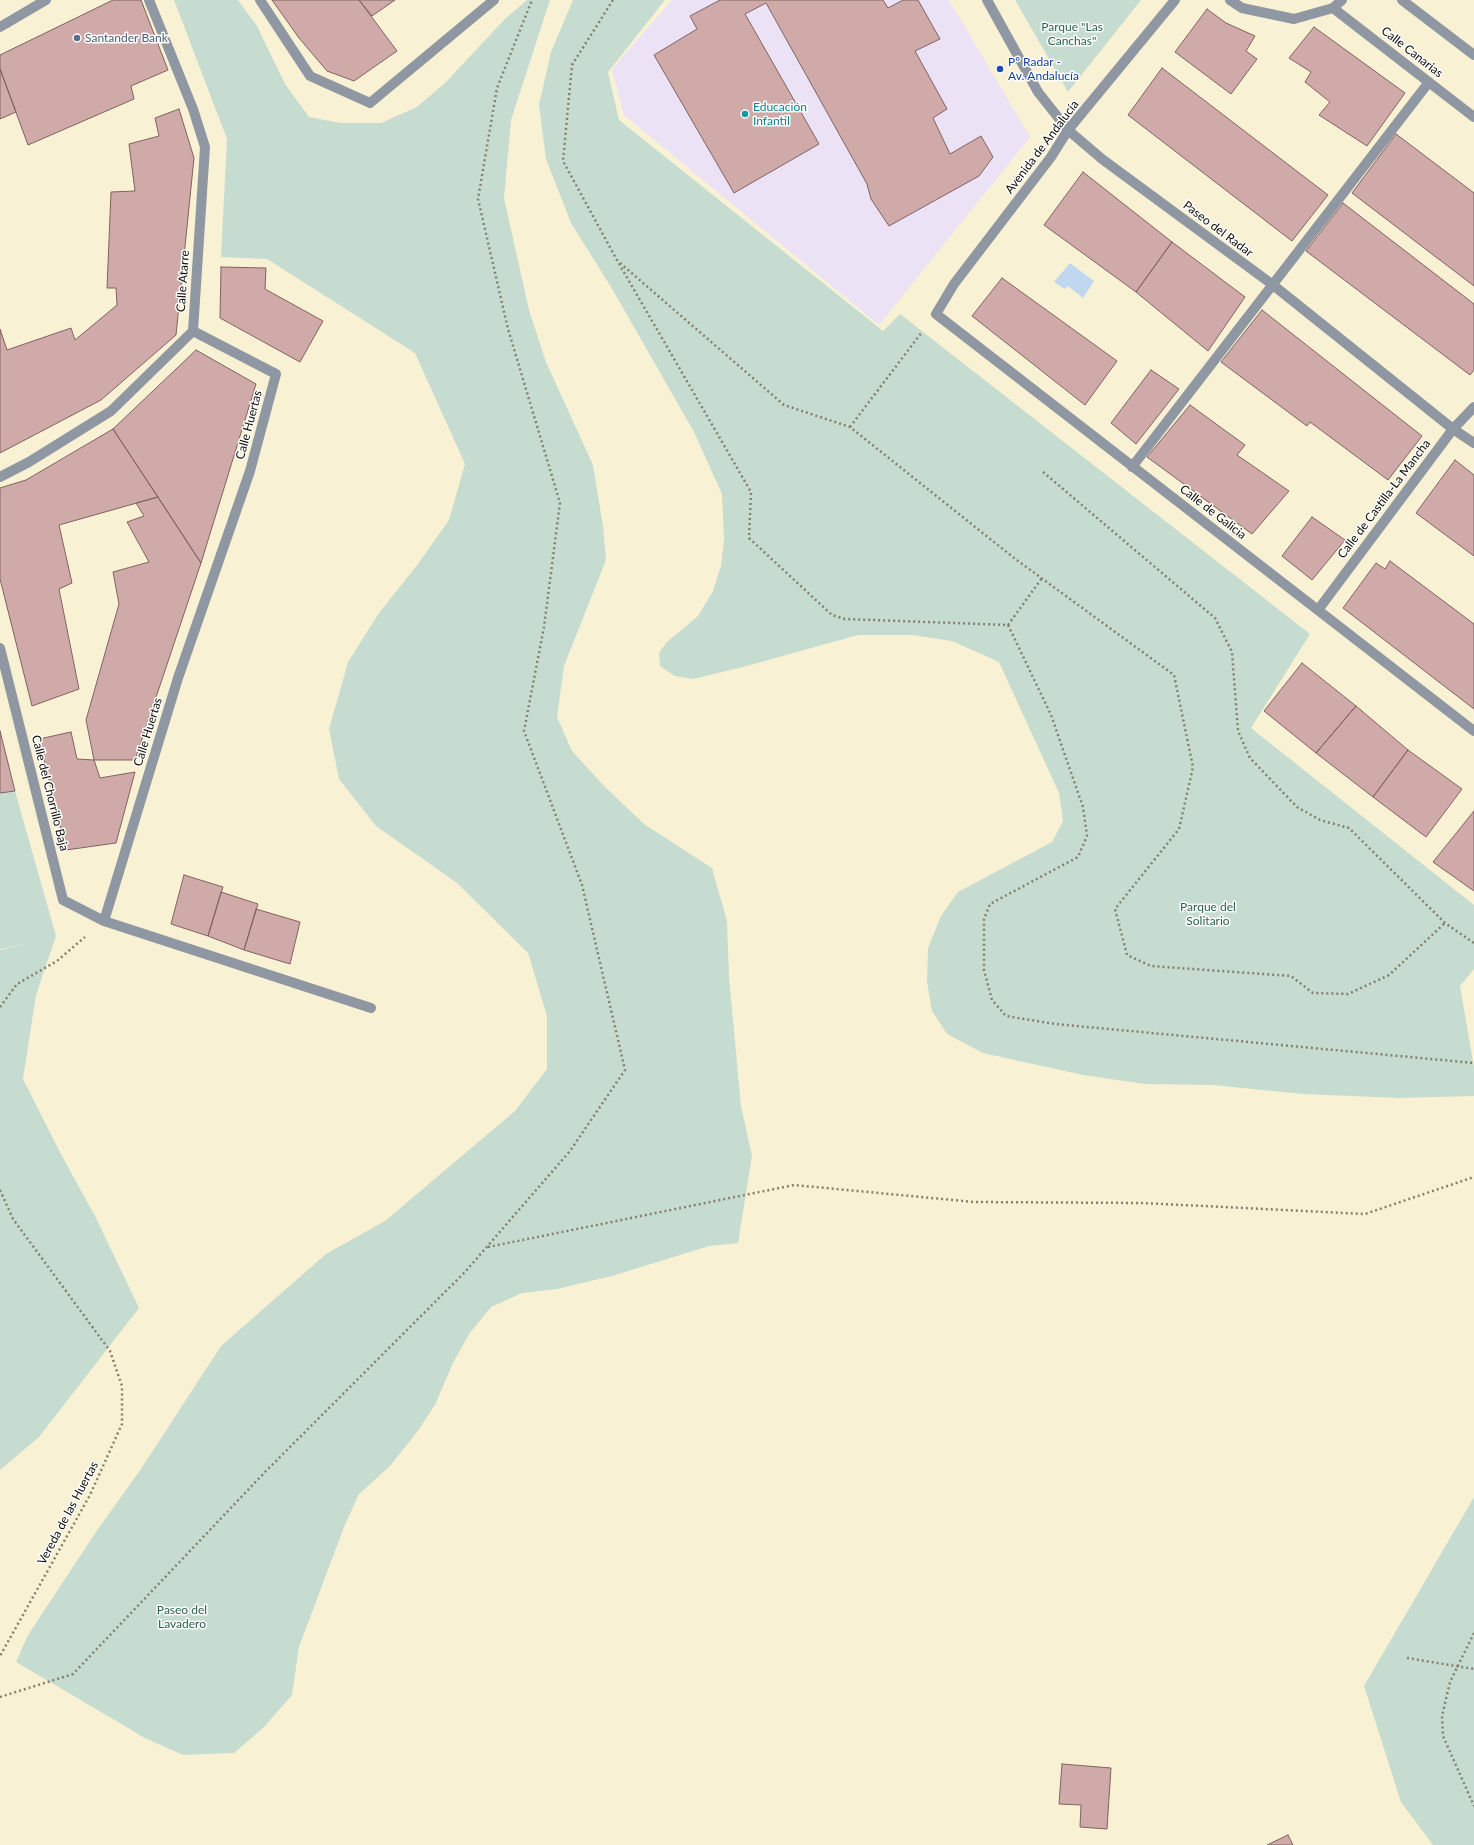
<!DOCTYPE html>
<html>
<head>
<meta charset="utf-8">
<style>
  body { margin:0 }
  canvas { display:block; background:#f9f1d3 }
</style>
</head>
<body>
<canvas width="1474" height="1845"></canvas>
<script>
const context = document.querySelector('canvas').getContext('2d');
context.lineJoin = 'round';
function paint(path, color) {
  context.fillStyle = color;
  context.fill(path, 'evenodd');
}
function shape(rows) {
  const path = new Path2D();
  for (const r of rows) {
    path.moveTo(r[0], r[1]);
    for (let i = 2; i < r.length; i += 2) path.lineTo(r[i], r[i + 1]);
  }
  return path;
}
function stroke(path, color, width, dash) {
  context.strokeStyle = color;
  context.lineWidth = width;
  context.lineCap = dash ? 'butt' : 'round';
  context.setLineDash(dash || []);
  context.stroke(path);
}
function write(font, color, halo, rows, align = 'center') {
  context.font = font + ' Lato,sans-serif';
  context.lineWidth = 3;
  context.setLineDash([]);
  context.textBaseline = 'middle';
  context.strokeStyle = halo;
  context.fillStyle = color;
  for (const [text, x, y, turn = 0] of rows) {
    context.save();
    context.translate(x, y);
    context.rotate((+turn || 0) * Math.PI / 180);
    context.textAlign = isNaN(turn) ? turn : align;
    if (halo) context.strokeText(text, 0, 0);
    context.fillText(text, 0, 0);
    context.restore();
  }
}
paint(shape([
  [672,0,949,0,1030,137,879,325,624,115,612,69]
]), '#ece2f6');
paint(shape([
  [174,0,238,0,257,26,285,84,309,117,341,123,381,123,417,107,445,83,505,19,527,0,550,0,511,120,504,198,529,310,546,362,593,465,603,526,606,560,564,666,557,717,572,751,604,786,644,824,712,868,727,921,729,977,741,1106,752,1156,738,1243,709,1246,612,1276,557,1289,522,1293,491,1307,469,1334,453,1363,435,1405,417,1432,390,1466,359,1494,344,1527,299,1647,292,1695,264,1727,234,1753,183,1755,145,1738,16,1662,28,1635,98,1529,141,1469,221,1346,326,1254,385,1221,515,1111,547,1069,547,1016,528,953,457,883,376,826,339,779,329,729,348,662,379,613,418,564,449,520,465,464,415,353,267,259,221,257,227,139],
  [573,0,665,0,608,72,619,120,883,331,900,314,1310,634,1251,728,1474,905,1474,969,1460,986,1474,1068,1474,1096,1399,1098,1303,1094,1213,1085,1145,1084,1083,1075,983,1053,947,1034,932,1011,927,982,928,948,941,916,958,892,1052,842,1063,821,1059,793,999,662,952,641,912,635,858,635,743,667,693,679,675,676,660,666,659,653,667,642,698,616,713,591,721,566,724,540,722,494,694,432,611,287,571,223,546,159,539,105,551,52],
  [1015,0,1141,0,1068,92],
  [15,791,56,936,36,995,23,1079,62,1156,96,1218,139,1308,39,1437,0,1470,0,950,26,944,0,949,0,793],
  [1474,1497,1474,1845,1433,1845,1401,1802,1364,1686]
]), '#c6dcd1');
paint(shape([
  [1070,263,1094,281,1083,298,1068,286,1065,289,1054,282]
]), '#bfd7ef');
const building = shape([
  [113,0,141,0,168,70,131,86,134,99,28,145,0,69,0,55,113,0],
  [272,0,359,0,397,51,354,81,327,71,299,38,272,0],
  [359,0,395,0,372,16,359,0],
  [720,0,883,0,888,8,903,0,918,0,940,39,915,51,947,109,933,118,950,154,981,136,993,157,979,176,889,226,871,199,867,184,766,3,745,14,819,144,734,193,654,55,697,29,690,16,720,0],
  [1207,9,1226,23,1255,36,1246,51,1257,59,1231,94,1175,52,1207,9],
  [1314,27,1405,93,1367,146,1319,115,1330,102,1305,82,1311,72,1289,58,1314,27],
  [1162,68,1328,195,1292,241,1128,115,1162,68],
  [0,69,16,112,0,119,0,69],
  [179,109,194,158,176,335,101,400,0,453,0,329,7,350,71,328,75,340,117,305,116,288,107,288,111,192,135,191,129,144,159,136,155,118,179,109],
  [1396,134,1474,193,1474,286,1352,193,1396,134],
  [1083,172,1172,242,1136,292,1044,225,1083,172],
  [1343,203,1474,304,1474,370,1470,375,1306,251,1343,203],
  [1172,242,1245,297,1208,351,1136,292,1172,242],
  [221,267,266,268,265,289,323,321,300,362,220,318,221,267],
  [1002,278,1117,361,1085,405,972,316,1002,278],
  [1262,310,1422,436,1388,480,1310,422,1307,426,1221,362,1262,310],
  [196,350,256,384,201,563,113,429,196,350],
  [1151,370,1179,389,1136,444,1111,423,1151,370],
  [1190,405,1245,445,1237,455,1289,491,1252,534,1147,457,1190,405],
  [113,429,158,497,59,525,72,583,59,589,79,689,32,706,0,579,0,488,26,480,113,429],
  [1455,460,1474,475,1474,556,1416,513,1455,460],
  [158,497,201,563,135,760,94,760,86,720,119,604,113,572,149,562,127,522,144,516,136,503,158,497],
  [1312,517,1345,540,1312,580,1282,556,1312,517],
  [1390,561,1474,624,1474,709,1343,608,1376,563,1385,569,1390,561],
  [1302,663,1356,706,1316,753,1264,711,1302,663],
  [1356,706,1408,750,1373,797,1316,753,1356,706],
  [0,731,15,791,0,793,0,731],
  [71,732,77,759,94,760,100,778,135,772,116,843,66,850,39,739,71,732],
  [1408,750,1462,789,1426,837,1373,797,1408,750],
  [1474,811,1474,891,1433,862,1474,811],
  [184,875,223,887,208,936,171,924,184,875],
  [221,892,258,904,244,950,208,936,221,892],
  [256,909,300,922,290,964,244,950,256,909],
  [1062,1764,1111,1768,1107,1829,1080,1827,1081,1805,1059,1804,1062,1764],
  [1288,1835,1293,1845,1267,1845,1288,1835]
]);
paint(building, '#cfaaa9');
stroke(building, '#806261', 1);
stroke(shape([
  [613,0,572,65,563,161,618,262,751,492,749,538,832,615,845,619,1008,625,1051,715,1083,807,1087,836,1078,857,990,904,984,919,984,970,992,1000,1006,1016,1055,1024,1474,1063],
  [620,263,784,405,850,427,1014,558,1174,675,1193,767,1179,829,1115,909,1127,955,1151,966,1291,976,1313,993,1348,994,1389,975,1445,923],
  [850,427,922,332],
  [1043,472,1215,618,1232,652,1238,731,1250,758,1297,807,1320,820,1349,828,1445,923,1474,943],
  [1008,625,1042,578],
  [0,1007,17,984,57,961,85,937],
  [0,1190,13,1219,110,1351,122,1386,122,1424,90,1495,0,1656],
  [488,1247,794,1185,974,1202,1143,1203,1365,1214,1474,1177],
  [1474,1633,1450,1682,1442,1716,1443,1736,1474,1806],
  [1407,1658,1474,1669],
  [0,1697,73,1674,266,1471,465,1272,570,1151,625,1070,582,885,524,731,544,627,560,503,508,329,478,199,497,88,532,0]
]), '#85806d', 2.5, [2, 3]);
stroke(shape([
  [260,0,310,76,370,103,494,0],
  [987,0,1038,92,1068,130,1102,159,1273,285,1453,429,1474,443],
  [1175,0,1068,130,1051,157,954,284,936,314,1474,731],
  [1230,0,1242,8,1294,19,1333,8,1342,0],
  [1402,0,1474,55],
  [1333,8,1474,117],
  [0,27,46,0],
  [193,331,276,374,250,471,178,678,104,921,371,1008],
  [1132,467,1429,82],
  [0,477,29,462,111,411,193,331,205,147,193,109,149,0],
  [1318,610,1453,429,1474,407],
  [0,648,63,900,104,921]
]), '#8f98a2', 10);
for (const [x, y, r, color] of [
  [77,38,4,"#5c6f8a"],
  [1000,69,4,"#1a4fb4"],
  [745,114,4,"#0f9aa8"]
]) {
  const dot = new Path2D();
  dot.arc(x, y, r, 0, 2 * Math.PI);
  context.fillStyle = color;
  context.fill(dot);
  stroke(dot, '#fefefe', 1.5);
}
write('12px', '#2a634b', '#fefefe', [
  ["Parque \"Las",1072,27],
  ["Canchas\"",1072,41],
  ["Parque del",1208,907],
  ["Solitario",1208,921],
  ["Paseo del",182,1610],
  ["Lavadero",182,1624]
]);
write('12px', '#4e5e75', '#fefefe', [
  ["Santander Bank",85,38]
], 'left');
write('12px', '#0f0c04', '#fefefe', [
  ["Calle Canarias",1412,52,38],
  ["Avenida de Andalucía",1042,147,-53],
  ["Paseo del Radar",1218,229,37],
  ["Calle Atarre",183,281,-86],
  ["Calle Huertas",249,425,-75],
  ["Calle de Castilla-La Mancha",1384,499,-53],
  ["Calle de Galicia",1213,512,38],
  ["Calle Huertas",148,732,-73],
  ["Calle del Chorrillo Baja",50,793,76],
  ["Vereda de las Huertas",68,1513,-62]
]);
write('12px', '#164399', '#fefefe', [
  ["Pº Radar -",1008,62],
  ["Av. Andalucía",1008,76]
], 'left');
write('12px', '#0d838f', '#fefefe', [
  ["Educación",753,107],
  ["Infantil",753,121]
], 'left');
</script>
</body>
</html>
